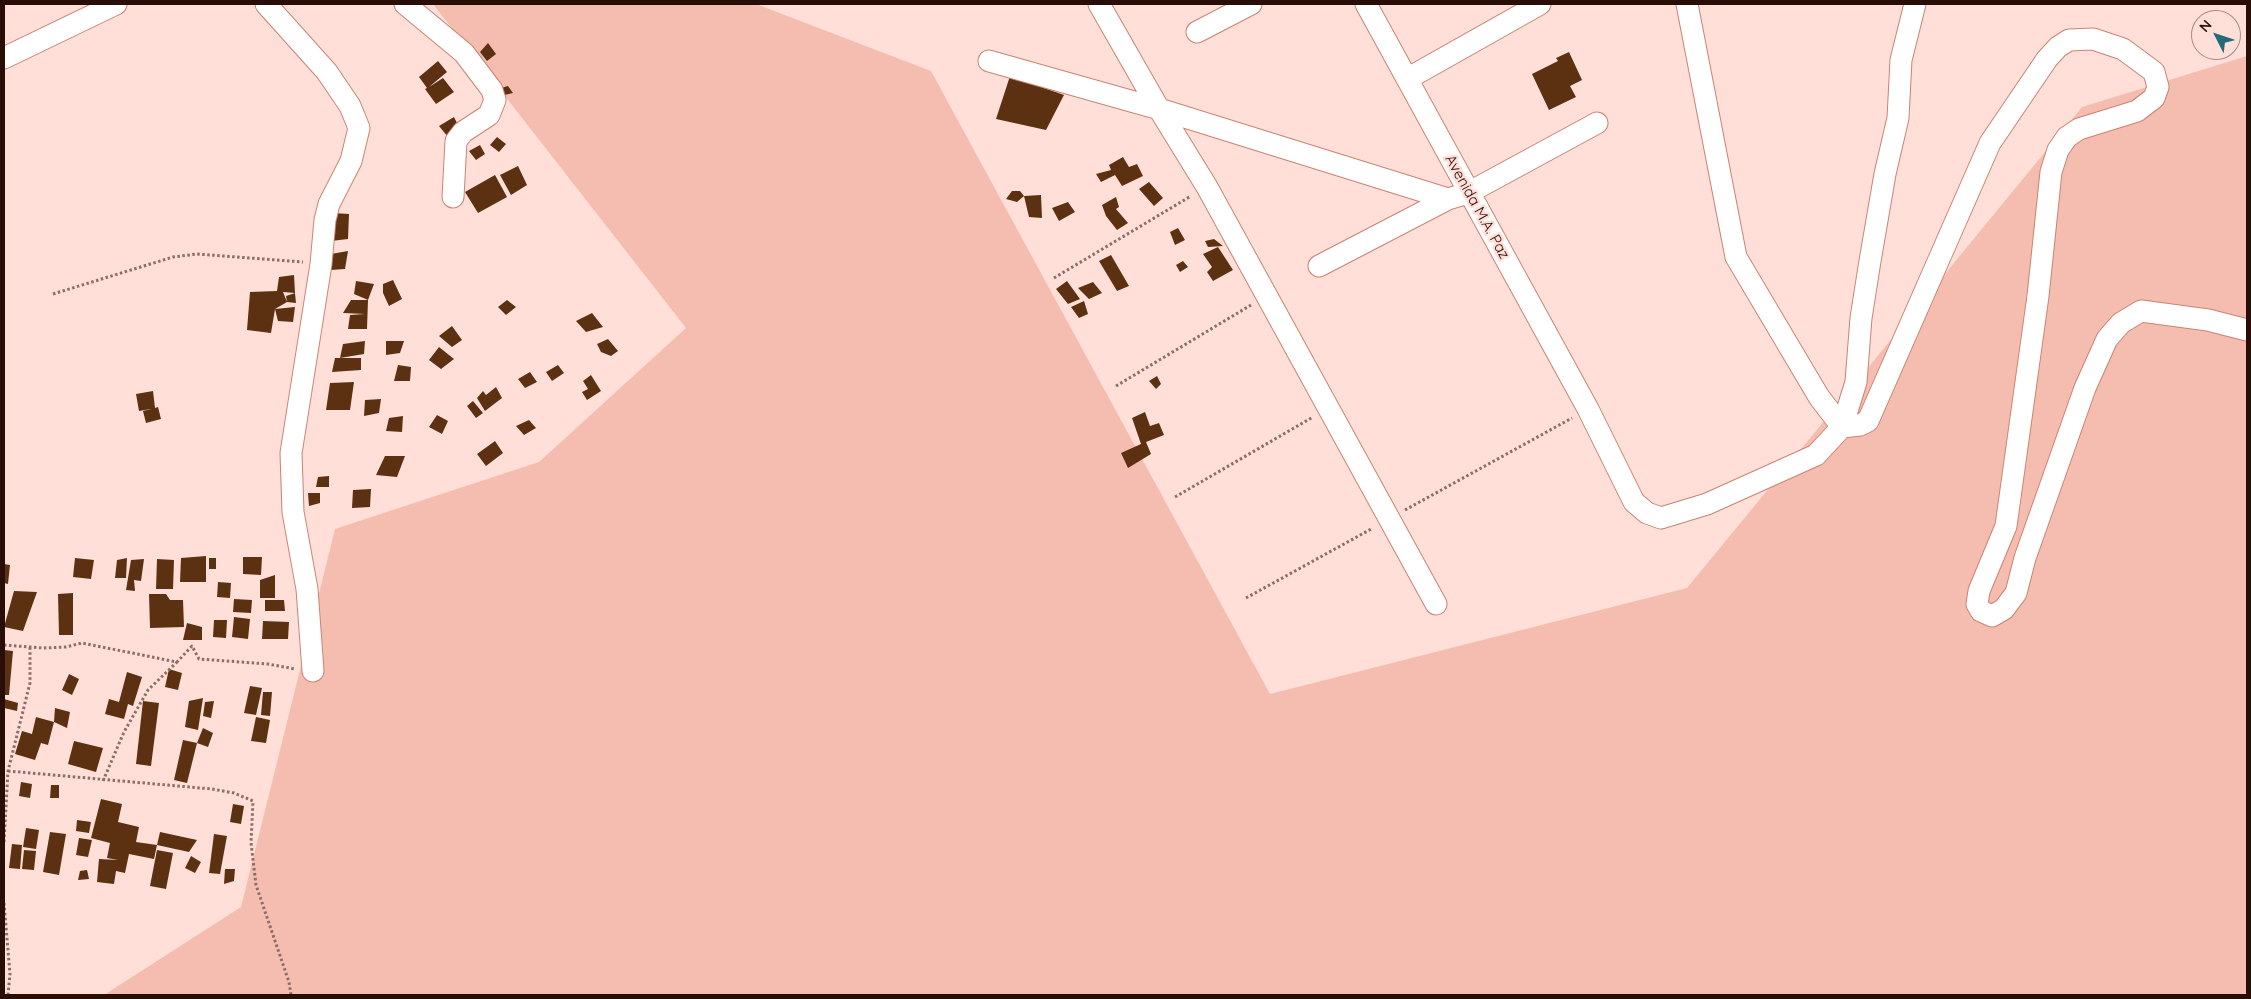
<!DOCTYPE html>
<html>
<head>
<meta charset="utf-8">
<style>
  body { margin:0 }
  #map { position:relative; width:2251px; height:999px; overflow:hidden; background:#ffdfd7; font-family:Quicksand,sans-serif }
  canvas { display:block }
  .frame { position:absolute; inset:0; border:5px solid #290e08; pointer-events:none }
  .north { position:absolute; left:2191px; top:10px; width:50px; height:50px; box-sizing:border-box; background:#ffdfd7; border:1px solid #a98b84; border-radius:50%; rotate:311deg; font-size:14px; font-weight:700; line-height:20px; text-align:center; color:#290e08 }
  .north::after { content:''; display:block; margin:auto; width:18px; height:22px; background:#246b79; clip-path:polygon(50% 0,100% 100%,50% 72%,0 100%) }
</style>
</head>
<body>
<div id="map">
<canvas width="2251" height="999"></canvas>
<div class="frame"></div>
<div class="north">N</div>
</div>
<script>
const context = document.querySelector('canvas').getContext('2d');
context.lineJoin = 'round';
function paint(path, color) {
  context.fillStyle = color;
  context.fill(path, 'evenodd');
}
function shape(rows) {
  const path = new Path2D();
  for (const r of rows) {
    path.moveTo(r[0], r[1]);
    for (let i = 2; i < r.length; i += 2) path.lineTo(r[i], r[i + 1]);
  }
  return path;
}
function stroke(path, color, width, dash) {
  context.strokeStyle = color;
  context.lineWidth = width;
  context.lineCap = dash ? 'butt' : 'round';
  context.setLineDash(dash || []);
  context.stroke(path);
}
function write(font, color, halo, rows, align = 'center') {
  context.font = font + ' Quicksand,sans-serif';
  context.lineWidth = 5;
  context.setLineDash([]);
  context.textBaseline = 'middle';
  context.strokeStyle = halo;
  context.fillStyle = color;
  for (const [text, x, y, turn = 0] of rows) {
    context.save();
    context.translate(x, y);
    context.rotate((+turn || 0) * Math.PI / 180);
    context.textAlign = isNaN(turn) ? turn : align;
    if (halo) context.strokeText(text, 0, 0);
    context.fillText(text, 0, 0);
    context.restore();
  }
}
paint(shape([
  [433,4,756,4,931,71,1270,694,1687,588,2082,107,2247,56,2247,995,104,995,241,907,335,529,539,462,686,328]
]), '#f5bdb0');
paint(shape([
  [488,43,496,54,487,61,480,52],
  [1569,52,1582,80,1570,86,1576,97,1549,110,1532,74,1558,61,1556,58],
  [438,61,447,72,429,87,443,78,454,92,436,104,425,89,427,88,419,77],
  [1010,76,1064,95,1046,130,996,119],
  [508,86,513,93,500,96,498,89],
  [454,117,459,127,448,137,439,126],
  [497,137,506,144,499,152,490,145],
  [480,145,485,154,476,160,469,151],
  [1123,157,1129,167,1137,164,1143,176,1122,186,1115,175,1101,182,1096,174,1111,170,1109,165],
  [518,166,527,185,511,195,500,175],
  [495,175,507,197,478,213,465,192],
  [1149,182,1163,198,1154,206,1139,189],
  [1012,191,1020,191,1024,196,1017,202,1006,199],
  [1041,195,1042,218,1029,217,1024,196],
  [1116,197,1119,207,1116,209,1128,223,1117,230,1106,216,1102,205],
  [1068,202,1075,212,1059,221,1052,208],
  [333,213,349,214,348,239,331,241],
  [1178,228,1185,240,1175,245,1170,232],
  [1214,239,1223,246,1208,247,1205,241],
  [1218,247,1233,270,1213,281,1207,272,1212,267,1203,254],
  [348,251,345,269,330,270,331,254],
  [1111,255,1129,286,1117,291,1099,261],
  [1183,261,1188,267,1180,272,1176,265],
  [294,275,295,293,283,292,287,302,275,309,295,307,293,322,278,321,275,309,271,333,247,330,250,292,277,291,279,277],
  [393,280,402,299,389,306,383,293,383,284],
  [356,281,374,284,368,300,367,329,348,329,350,315,365,314,343,313,351,300,368,300,354,294],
  [1067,281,1080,299,1068,304,1056,289],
  [1093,282,1102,293,1089,299,1078,288],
  [295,293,296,303,287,302,286,296],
  [507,300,516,307,506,315,498,307],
  [1084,301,1088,314,1079,318,1071,307],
  [592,313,603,327,586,332,576,321],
  [452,326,462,340,452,347,439,336],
  [608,339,618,351,611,356,601,352,597,344],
  [365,341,364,354,340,358,361,358,361,370,332,372,335,358,340,358,343,344],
  [386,341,404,341,400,353,386,355],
  [439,347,454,359,441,369,429,360],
  [398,365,411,367,410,381,394,381],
  [558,365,564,373,552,381,546,372],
  [530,372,537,382,525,388,518,379],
  [591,375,601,391,587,400,582,392,588,389,583,381],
  [1157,376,1161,384,1156,389,1149,381],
  [354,382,350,410,326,410,330,383],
  [496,387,502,398,485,411,477,398,483,391,486,395],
  [153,391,155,408,158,407,161,419,146,423,143,411,151,409,139,411,136,394],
  [381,399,379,413,364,416,365,400],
  [473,401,483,413,476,418,467,406],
  [1145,412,1150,426,1159,423,1164,435,1146,442,1151,454,1128,468,1121,453,1141,444,1132,418],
  [437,415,448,421,442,434,429,427],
  [403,416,402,432,386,431,389,418],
  [529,420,536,428,524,435,516,426],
  [495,441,503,453,486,466,477,454],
  [385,456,405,456,397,477,376,475],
  [329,476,329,487,316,487,318,477],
  [371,489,370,507,352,508,353,490],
  [308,493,320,493,320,503,309,506],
  [206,556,206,582,180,582,181,558],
  [243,557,262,557,261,575,243,574],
  [75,558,94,560,91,579,73,577],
  [127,558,126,578,115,578,117,560],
  [209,558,216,558,216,569,209,569],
  [144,559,141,581,134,580,135,591,126,590,131,560],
  [157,559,174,560,173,589,156,589],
  [4,564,10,565,8,584,4,583],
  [275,575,275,598,260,598,260,580],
  [218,582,231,583,230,598,217,597],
  [14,591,37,592,23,631,4,627],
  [73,593,73,635,59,635,58,594],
  [149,594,166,594,170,600,183,600,184,627,150,628],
  [234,599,252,600,251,613,233,612],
  [265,600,284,600,285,611,265,611],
  [234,617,250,619,248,639,232,637],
  [214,620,227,620,226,638,213,637],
  [263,621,289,622,288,639,262,639],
  [187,623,202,627,202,640,183,640],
  [4,650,13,651,9,695,4,695],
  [169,669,182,673,178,690,165,687],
  [127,672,142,677,133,706,128,704,124,719,105,714,109,699,119,702],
  [69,674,79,679,72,695,62,690],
  [250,686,262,688,256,715,244,713],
  [263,692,272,692,270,716,261,715],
  [203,698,198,730,185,727,189,701],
  [4,699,18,703,17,711,4,708],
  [143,701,159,703,151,766,136,764],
  [214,701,211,718,203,716,205,702],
  [55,708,70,712,67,728,54,722,48,745,41,743,35,760,15,754,22,731,32,734,36,717,54,722],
  [256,717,270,720,266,743,251,741],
  [203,728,213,733,208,747,197,743],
  [183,740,197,743,187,783,174,780],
  [74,741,103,748,96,772,68,764],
  [21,782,32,784,30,798,19,796],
  [51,785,59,785,59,798,50,798],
  [101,799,122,804,118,822,139,827,136,842,157,845,154,859,129,854,125,873,116,871,114,884,97,882,99,859,118,860,107,858,110,843,91,838],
  [233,804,244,806,241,824,230,822],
  [77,820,91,822,89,833,76,831],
  [26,828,39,830,36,849,23,847],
  [50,832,66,834,59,875,43,872],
  [160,832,197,840,189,852,157,845],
  [214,834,227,836,220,874,209,873],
  [79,838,92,840,88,857,76,855],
  [12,844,22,845,20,869,9,868],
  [24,850,36,851,34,870,22,869],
  [157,850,173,853,166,889,150,886],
  [191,856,201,862,195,873,185,868],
  [225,869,235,869,234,881,224,884],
  [87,870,89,879,78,880,80,871]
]), '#5b3111');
const street = shape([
  [266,4,327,72,350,106,359,128,351,161,329,204,325,220,321,264,291,453,293,512,307,589,313,671],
  [405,4,464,53,492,90,495,100,489,115,463,132,456,141,453,197],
  [1099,4,1159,109,1207,187,1436,604],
  [1366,4,1588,409,1634,502,1647,513,1661,518,1707,504,1816,455,1842,427,1856,382,1861,318,1870,261,1885,174,1898,118,1901,60,1915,4],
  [1687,4,1736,257,1819,397,1842,427,1860,425,1868,421,1990,143,2047,59,2058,47,2069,40,2093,39,2123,49,2154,72,2158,87,2154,98,2137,111,2079,129,2067,137,2058,150,2051,172,2038,296,2006,526,1979,591,1977,604,1981,611,1992,616,2004,609,2016,593,2025,558,2085,388,2107,339,2121,323,2141,311,2208,320,2247,330],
  [1197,32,1251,4],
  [4,58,116,4],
  [989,61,1159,109,1448,199,1468,193,1597,123],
  [1407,79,1540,4],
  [1319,266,1448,199]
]);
stroke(street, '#cc8372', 23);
stroke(shape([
  [1054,278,1191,196],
  [53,294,173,257,197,254,303,262],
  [1116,386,1251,305],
  [1175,497,1313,417],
  [1405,510,1572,418],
  [1246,598,1373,528],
  [4,645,43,648,66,647,82,643,177,662,192,646,199,659,268,664,295,669],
  [8,771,212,789,234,793,253,801,251,843,256,885,289,982,291,995],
  [103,781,124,732,148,690,177,662],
  [4,842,8,771,30,683,30,647],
  [4,903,10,974,8,995]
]), '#8b6e67', 3, [2.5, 2.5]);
stroke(street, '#fff', 21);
write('15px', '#290e08', '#ffdfd7', [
  ["Avenida M.A. Paz",1477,207,61]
]);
</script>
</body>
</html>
